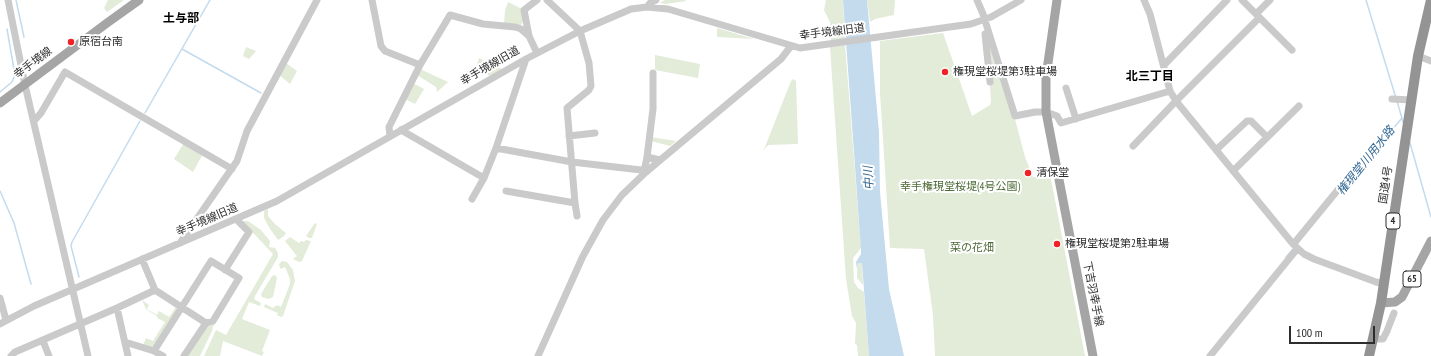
<!DOCTYPE html>
<html>
<head>
<meta charset="utf-8">
<style>
  body { margin:0 }
  #map { position:relative; width:1431px; height:356px; overflow:hidden; background:#fff; font-family:"PT Sans Narrow",sans-serif }
  canvas { display:block }
  .scale { position:absolute; left:1289px; top:326px; width:86px; height:18px; box-sizing:border-box; border:2px solid #2d2d2d; border-top:0; padding-left:5px; font-size:12px; line-height:14px; white-space:nowrap; color:#2d2d2d; -webkit-text-stroke:3px #fff; paint-order:stroke }
</style>
</head>
<body>
<div id="map">
<canvas width="1431" height="356"></canvas>
<div class="scale">100 m</div>
</div>
<script>
const context = document.querySelector('canvas').getContext('2d');
context.lineJoin = 'round';
function paint(path, color) {
  context.fillStyle = color;
  context.fill(path, 'evenodd');
}
function shape(rows) {
  const path = new Path2D();
  for (const r of rows) {
    path.moveTo(r[0], r[1]);
    for (let i = 2; i < r.length; i += 2) path.lineTo(r[i], r[i + 1]);
  }
  return path;
}
function stroke(path, color, width, dash) {
  context.strokeStyle = color;
  context.lineWidth = width;
  context.lineCap = dash ? 'butt' : 'round';
  context.setLineDash(dash || []);
  context.stroke(path);
}
function write(font, color, halo, rows, align = 'center') {
  context.font = font + ' "PT Sans Narrow","Noto Sans JP",sans-serif';
  context.lineWidth = 4;
  context.setLineDash([]);
  context.textBaseline = 'middle';
  context.strokeStyle = halo;
  context.fillStyle = color;
  for (const [text, x, y, turn = 0] of rows) {
    context.save();
    context.translate(x, y);
    context.rotate((+turn || 0) * Math.PI / 180);
    context.textAlign = isNaN(turn) ? turn : align;
    if (halo) context.strokeText(text, 0, 0);
    context.fillText(text, 0, 0);
    context.restore();
  }
}
paint(shape([
  [108,0,124,0,107,12,104,8],
  [665,0,685,0,686,1,666,4,660,3,661,2],
  [826,0,843,0,845,40,831,42,830,22,824,10],
  [867,0,895,0,894,15,875,19,870,22],
  [508,2,522,9,524,18,521,26,504,24,505,10],
  [717,28,754,39,717,37],
  [943,33,972,116,990,105,991,101,990,87,991,77,987,34,1015,119,1025,157,1033,177,1050,174,1085,356,935,356,933,315,924,249,890,248,880,93,880,41],
  [845,45,861,248,853,258,854,282,858,288,864,292,869,356,858,356,857,345,855,344,856,323,852,316,846,279,830,47],
  [246,47,256,51,249,59,243,56],
  [655,55,700,64,698,78,655,70],
  [479,58,502,69,490,76,476,68],
  [286,63,297,71,290,84,279,75],
  [420,69,448,82,437,92,436,87,417,75],
  [793,79,796,81,798,144,769,145,766,147,763,152,791,81],
  [413,83,424,89,415,104,405,99],
  [651,137,676,141,670,146,651,141],
  [184,143,203,154,193,172,174,159],
  [268,209,268,216,275,224,286,233,284,236,278,240,270,229,264,218,264,211],
  [242,221,248,221,261,230,270,241,269,247,275,248,278,253,278,257,255,296,254,299,261,303,260,306,249,302,242,319,270,330,262,351,264,352,262,356,223,341,220,356,204,356,216,330,226,335,273,254],
  [315,223,317,224,312,238,309,238,306,236],
  [290,237,299,243,301,241,304,242,306,240,311,241,302,261,299,262,293,259,297,256,285,241],
  [282,261,287,262,293,270,295,281,283,316,281,317,277,315,278,313,264,307,265,304,273,308,277,305,281,307,290,284,290,279,285,267,280,269,280,268,279,264],
  [859,263,862,263,863,285,857,278,857,269],
  [275,275,277,278,273,297,269,299,262,297,261,294,272,276],
  [142,300,149,305,147,309,157,315,159,311,169,317,176,307,177,310,154,346,151,347,143,345,146,338,153,341,165,322,157,318,158,317,146,309],
  [215,324,212,328,213,329,200,356,187,356,206,326]
]), '#e2ecd9');
paint(shape([
  [843,0,867,0,879,132,880,192,889,289,904,356,869,356,862,263,859,263,858,264,857,269,856,262,861,254,861,250]
]), '#c3dbed');
stroke(shape([
  [16,0,24,37],
  [1366,0,1396,98],
  [182,49,261,93],
  [0,92,12,82,15,75,7,29],
  [1397,101,1403,122],
  [145,113,210,0],
  [1410,143,1431,217],
  [1344,187,1402,118],
  [0,191,14,223,31,284],
  [1286,257,1293,249],
  [79,277,71,246,72,242,140,121]
]), '#c3dbed', 1.5);
stroke(shape([
  [8,0,25,85,88,356],
  [372,0,381,46,385,51,420,65],
  [537,0,524,10,529,36,537,53],
  [977,0,983,14,1015,116,1035,112,1046,112,1057,116,1061,123,1170,91],
  [1144,0,1150,14,1170,91,1176,101,1293,244,1304,254,1314,259,1376,282,1384,284],
  [1242,0,1292,50],
  [647,7,650,3,656,0],
  [1256,14,1270,0],
  [985,34,990,82],
  [1418,56,1431,61],
  [1164,65,1227,0],
  [653,73,653,109,647,157,660,160],
  [1066,88,1076,119],
  [1392,99,1411,100],
  [34,121,41,113,65,72,232,169],
  [401,130,484,178,496,148,572,162,641,170,646,172],
  [390,136,389,127,420,65,450,15,483,24,515,27,521,29,529,36],
  [569,136,595,133],
  [1133,146,1176,101,1259,18],
  [496,148,526,59],
  [1216,150,1247,121,1251,121,1267,137],
  [1233,171,1299,106],
  [646,172,645,167,647,157],
  [506,191,575,203,567,108,589,90,591,86,589,63,580,31,547,0],
  [472,199,484,178],
  [575,203,577,216],
  [180,243,237,161,247,131,317,0],
  [1293,244,1296,241,1341,186],
  [142,259,155,290],
  [225,270,249,232,236,219],
  [0,298,6,320],
  [117,308,128,356],
  [0,324,34,306,277,201,526,59,580,31,631,9,647,7,668,9,800,48,971,24,991,17,1021,0],
  [1374,339,1383,339,1387,331,1394,313],
  [43,341,49,356],
  [125,342,154,351,163,356],
  [154,351,211,261,239,278,213,321,206,323,184,356],
  [11,356,15,352,117,308,155,290,206,323],
  [538,356,583,256,603,220,622,195,646,172,781,59,791,46],
  [1210,356,1297,249]
]), '#cacaca', 7);
stroke(shape([
  [1057,0,1046,77,1046,112,1093,356],
  [0,103,107,23,139,0],
  [1381,303,1395,302,1402,297,1431,241]
]), '#a5a5a5', 9);
stroke(shape([
  [1369,356,1381,303,1418,56,1431,0]
]), '#949494', 10);
for (const [x, y, r, color] of [
  [71,42,4,"#f12226"],
  [945,72,4,"#f12226"],
  [1028,173,4,"#f12226"],
  [1057,244,4,"#f12226"]
]) {
  const dot = new Path2D();
  dot.arc(x, y, r, 0, 2 * Math.PI);
  context.fillStyle = color;
  context.fill(dot);
  stroke(dot, '#fff', 1.5);
}
for (const [x, y, w] of [
  [1393,221,14],
  [1412,279,18]
]) {
  const box = new Path2D();
  box.roundRect(x - w / 2, y - 8, w, 16, 3);
  context.fillStyle = '#fff';
  context.fill(box);
  stroke(box, '#2d2d2d', 1);
}
write('bold 10px', '#2d2d2d', null, [
  ["4",1393,221],
  ["65",1412,279]
]);
write('11px', '#2d2d2d', '#fff', [
  ["幸手境線旧道",832,32,-7],
  ["幸手境線",33,63,-37],
  ["幸手境線旧道",490,66,-30],
  ["国道4号",1386,185,-81],
  ["幸手境線旧道",207,220,-23],
  ["下吉羽幸手線",1093,294,79]
]);
write('11px', '#2d2d2d', '#fff', [
  ["原宿台南",79,42],
  ["権現堂桜堤第3駐車場",953,72],
  ["清保堂",1036,173],
  ["権現堂桜堤第2駐車場",1065,244]
], 'left');
write('11px', '#4d6b37', '#fff', [
  ["幸手権現堂桜堤(4号公園)",960,187],
  ["菜の花畑",972,248]
]);
write('bold 12px', '#000', '#fff', [
  ["土与部",181,19],
  ["北三丁目",1150,77]
]);
write('italic 12px', '#366a94', '#fff', [
  ["権現堂川用水路",1366,161,-51],
  ["中川",869,178,-94]
]);
</script>
</body>
</html>
